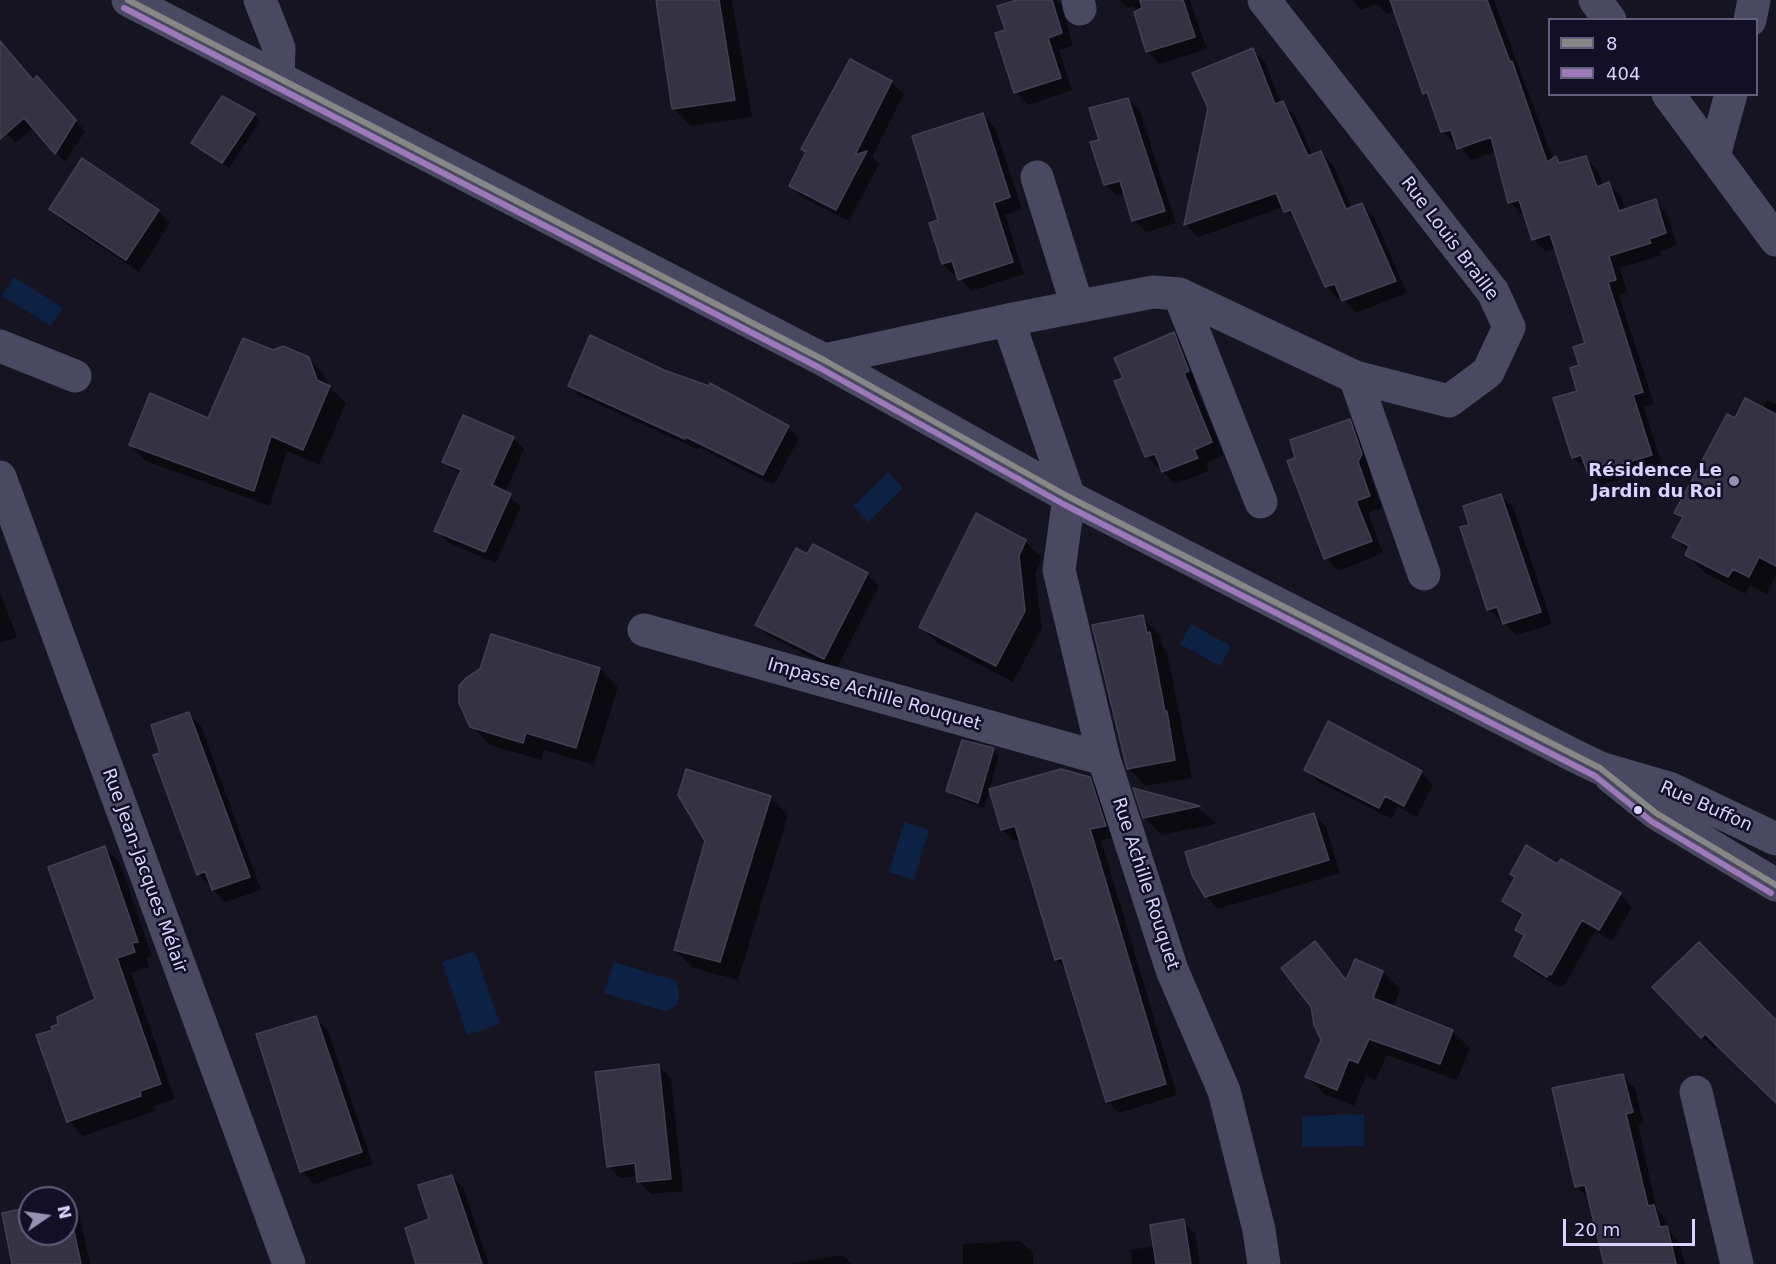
<!DOCTYPE html>
<html>
<head>
<meta charset="utf-8">
<style>
  body { margin:0 }
  #map { position:relative; width:1776px; height:1264px; overflow:hidden; background:#161421; font-family:"DejaVu Sans",sans-serif }
  canvas { display:block }
  .legend { position:absolute; left:1548px; top:18px; width:210px; height:78px; box-sizing:border-box; background:#130f26; border:2px solid #625e7d; margin:0; padding:8px 10px; list-style:none; font-size:18px; color:#d9d4ff }
  .legend li { display:flex; align-items:center; gap:12px; height:30px }
  .legend b { width:30px; border:2px solid #625e7d }
  .north { position:absolute; left:18px; top:1186px; width:60px; height:60px; box-sizing:border-box; background:#130f26; border:2px solid #625e7d; border-radius:50%; rotate:77deg; font-size:16px; font-weight:700; line-height:24px; text-align:center; color:#d9d4ff }
  .north::after { content:''; display:block; margin:auto; width:21px; height:27px; background:#9591b1; clip-path:polygon(50% 0,100% 100%,50% 72%,0 100%) }
  .scale { position:absolute; left:1563px; top:1219px; width:132px; height:27px; box-sizing:border-box; border:3px solid #d9d4ff; border-top:0; padding-left:8px; font-size:18px; line-height:21px; white-space:nowrap; color:#d9d4ff; -webkit-text-stroke:4px #130f26; paint-order:stroke }
</style>
</head>
<body>
<div id="map">
<canvas width="1776" height="1264"></canvas>
<ul class="legend">
<li><b style="height:8px;background:#878786"></b>8</li>
<li><b style="height:8px;background:#9d79ba"></b>404</li>
</ul>
<div class="north">N</div>
<div class="scale">20 m</div>
</div>
<script>
const context = document.querySelector('canvas').getContext('2d');
context.lineJoin = 'round';
function paint(path, color) {
  context.fillStyle = color;
  context.fill(path, 'evenodd');
}
function shape(rows) {
  const path = new Path2D();
  for (const r of rows) {
    path.moveTo(r[0], r[1]);
    for (let i = 2; i < r.length; i += 2) path.lineTo(r[i], r[i + 1]);
  }
  return path;
}
function stroke(path, color, width, dash) {
  context.strokeStyle = color;
  context.lineWidth = width;
  context.lineCap = dash ? 'butt' : 'round';
  context.setLineDash(dash || []);
  context.stroke(path);
}
function write(font, color, halo, rows, align = 'center') {
  context.font = font + ' "DejaVu Sans",sans-serif';
  context.lineWidth = 5;
  context.setLineDash([]);
  context.textBaseline = 'middle';
  context.strokeStyle = halo;
  context.fillStyle = color;
  for (const [text, x, y, turn = 0] of rows) {
    context.save();
    context.translate(x, y);
    context.rotate((+turn || 0) * Math.PI / 180);
    context.textAlign = isNaN(turn) ? turn : align;
    if (halo) context.strokeText(text, 0, 0);
    context.fillText(text, 0, 0);
    context.restore();
  }
}
paint(shape([
  [14,277,63,308,51,326,2,296],
  [888,472,903,488,868,522,853,506],
  [1191,624,1231,646,1220,666,1180,644],
  [904,822,929,830,914,880,889,872],
  [475,951,500,1024,467,1035,442,962],
  [614,962,676,981,679,991,678,1004,667,1012,604,993],
  [1364,1114,1364,1146,1302,1147,1302,1116]
]), '#0d2144');
paint(shape([
  [657,0,732,0,752,117,691,126,674,109],
  [1022,0,1057,0,1061,4,1073,46,1059,50,1072,90,1028,105,1016,92,1006,31],
  [1119,0,1190,0,1207,49,1160,64,1148,52,1134,6,1128,8],
  [1352,0,1494,0,1553,159,1555,158,1562,164,1585,158,1598,170,1603,186,1609,184,1621,196,1626,210,1655,201,1667,213,1677,245,1660,251,1662,255,1620,268,1627,292,1619,295,1654,404,1644,407,1663,467,1601,485,1573,457,1581,366,1587,344,1556,248,1546,252,1533,239,1525,214,1522,215,1510,202,1496,151,1471,160,1457,143,1454,144,1442,131,1395,11,1387,14,1377,4,1361,10],
  [0,41,34,81,47,88,85,131,65,162,34,127,16,143,0,127],
  [1252,50,1265,62,1281,103,1295,115,1313,156,1321,153,1333,165,1352,209,1361,205,1374,217,1407,293,1356,313,1342,297,1338,299,1326,286,1298,224,1284,207,1198,237,1186,225,1210,108],
  [891,82,904,94,872,157,879,164,849,221,803,198,791,186],
  [1128,99,1140,111,1176,223,1146,232,1134,220,1125,194,1117,196,1105,184,1101,141],
  [254,115,260,121,229,168,193,143],
  [983,115,995,127,1022,209,1005,215,1024,274,971,291,958,275,955,276,943,264,940,221],
  [51,209,158,211,170,223,139,272,63,221],
  [1174,334,1186,346,1200,383,1195,385,1224,455,1206,463,1209,471,1175,484,1147,456,1125,379],
  [273,351,308,358,324,375,329,387,346,403,319,465,287,451,270,506,146,461,130,445,209,420],
  [663,371,709,388,711,385,788,427,799,438,774,485,698,447,697,449,580,396,569,385],
  [1767,400,1776,404,1776,575,1767,594,1750,585,1745,594,1704,572,1687,554,1688,551,1674,537,1683,520,1676,513,1735,420,1762,409],
  [1349,421,1362,433,1374,468,1370,475,1382,508,1368,513,1383,553,1338,571,1326,558,1289,462,1297,459],
  [513,438,524,449,505,493,521,506,496,563,447,542,436,530,460,475,444,462],
  [1501,495,1513,507,1552,624,1516,635,1489,609,1470,526],
  [1025,541,1042,558,1035,573,1042,628,1013,682,937,643,920,626],
  [808,556,867,574,879,586,836,670,769,636,757,624],
  [0,592,17,637,0,643],
  [1142,617,1160,635,1163,648,1167,652,1192,778,1146,786,1128,768],
  [600,669,618,687,594,765,544,750,541,760,490,745,472,726],
  [189,714,201,726,261,890,225,902,198,874,162,753],
  [963,742,994,750,999,756,984,808,954,797,948,791],
  [1306,769,1421,772,1433,785,1417,817,1398,807,1392,819,1318,782],
  [1089,778,1101,790,1116,837,1101,840,1177,1095,1119,1113,1107,1101,1067,970,1056,959,1021,839,1014,841,1002,829],
  [1135,791,1199,808,1216,824,1162,835,1144,817],
  [770,797,788,815,738,980,693,968,675,950],
  [1314,815,1326,827,1340,873,1218,909,1206,896],
  [105,848,120,863,152,956,146,958,149,967,131,973,175,1099,154,1106,155,1111,83,1136,68,1121,55,1031,97,999],
  [1558,866,1620,895,1632,907,1612,941,1595,931,1564,986,1561,985,1560,988,1528,968,1516,956,1525,938,1517,930,1523,918,1504,901],
  [1314,943,1348,980,1383,972,1400,989,1393,1008,1452,1031,1470,1048,1457,1080,1387,1055,1376,1080,1366,1076,1354,1106,1324,1094,1307,1076,1322,1040],
  [1654,987,1776,1022,1776,1104,1718,1045,1714,1049],
  [316,1018,328,1030,373,1164,314,1184,302,1171],
  [659,1066,671,1078,683,1191,651,1194,639,1181,638,1176,620,1178,608,1166],
  [1623,1076,1635,1088,1644,1124,1638,1125,1657,1210,1666,1219,1669,1231,1678,1240,1685,1264,1605,1264,1589,1199,1577,1187,1554,1089],
  [452,1176,464,1189,489,1264,417,1264,431,1220],
  [66,1201,79,1213,90,1264,13,1264,30,1209,30,1234,66,1234],
  [1183,1221,1195,1233,1200,1264,1132,1264,1130,1250,1154,1246],
  [1020,1241,1033,1253,1033,1264,963,1264,963,1244],
  [843,1255,852,1264,787,1264]
]), '#0007');
const building = shape([
  [656,0,719,0,735,100,672,109,656,0],
  [1017,0,1052,0,1062,33,1048,38,1061,78,1014,93,995,33,1005,30,997,6,1017,0],
  [1140,0,1183,0,1195,37,1146,52,1134,12,1142,8,1140,0],
  [1390,0,1487,0,1510,62,1512,61,1547,162,1556,156,1559,163,1586,156,1597,187,1609,182,1619,211,1656,199,1666,233,1649,239,1651,243,1609,256,1616,280,1608,282,1643,392,1633,395,1652,455,1588,474,1581,455,1572,458,1553,398,1577,391,1570,368,1579,365,1573,347,1585,343,1550,234,1532,240,1519,200,1508,203,1491,137,1457,149,1451,130,1441,132,1427,92,1423,94,1390,0],
  [0,41,33,80,37,76,76,120,55,154,24,118,0,139,0,41],
  [1253,48,1275,104,1283,101,1308,156,1321,151,1346,209,1362,203,1396,281,1342,301,1335,284,1325,287,1291,210,1284,212,1276,193,1184,225,1208,108,1192,73,1253,48],
  [850,59,892,81,855,155,867,151,836,210,789,186,806,152,801,149,850,59],
  [222,96,255,114,222,163,191,143,222,96],
  [1128,98,1165,211,1132,221,1120,181,1104,185,1090,142,1099,140,1089,108,1128,98],
  [983,113,1010,197,994,203,1013,262,958,280,952,261,942,264,929,223,938,220,912,136,983,113],
  [82,158,159,210,126,260,49,209,82,158],
  [1174,332,1189,371,1184,373,1212,442,1194,450,1198,458,1162,472,1155,454,1145,457,1114,381,1123,378,1114,358,1174,332],
  [590,335,664,370,709,386,710,383,789,426,763,475,686,437,685,439,568,386,590,335],
  [243,338,273,350,283,346,309,357,317,380,330,386,303,450,271,436,254,491,129,445,150,393,208,418,243,338],
  [1745,398,1776,414,1776,566,1759,557,1749,577,1733,569,1728,577,1685,555,1689,546,1672,537,1683,517,1674,513,1727,414,1735,418,1745,398],
  [463,415,514,437,492,485,511,494,485,552,434,531,461,470,442,462,463,415],
  [1350,419,1362,454,1358,462,1370,496,1356,501,1372,541,1324,559,1287,461,1295,458,1290,440,1350,419],
  [1501,494,1541,612,1503,624,1497,607,1487,610,1460,527,1469,525,1463,506,1501,494],
  [976,513,1026,540,1019,556,1025,611,996,666,919,627,976,513],
  [813,544,868,573,824,659,755,625,796,548,807,554,813,544],
  [1143,615,1147,633,1150,632,1165,712,1167,711,1175,760,1127,769,1092,625,1143,615],
  [491,634,600,668,576,748,526,733,523,743,470,727,459,703,459,686,466,678,480,669,491,634],
  [189,712,250,877,212,890,205,871,197,875,153,755,160,753,151,725,189,712],
  [1328,721,1422,771,1404,806,1385,796,1379,808,1304,770,1328,721],
  [962,740,994,748,978,803,946,791,962,740],
  [686,769,771,796,720,962,674,950,705,841,678,795,686,769],
  [1061,769,1090,777,1106,826,1090,829,1166,1084,1106,1102,1062,958,1055,960,1015,826,1001,830,989,789,1061,769],
  [1133,788,1200,806,1143,818,1133,788],
  [1314,813,1329,860,1205,897,1192,875,1185,852,1314,813],
  [1526,845,1557,864,1561,859,1621,893,1599,930,1582,920,1551,975,1549,973,1547,977,1514,956,1524,935,1515,930,1523,914,1502,901,1515,877,1510,874,1526,845],
  [105,846,138,942,132,943,135,952,117,958,161,1084,140,1091,141,1096,67,1122,36,1035,53,1030,51,1027,58,1024,57,1017,95,999,48,867,105,846],
  [1315,941,1346,980,1355,959,1383,971,1373,998,1453,1030,1440,1064,1369,1039,1358,1063,1349,1059,1337,1090,1305,1077,1321,1040,1314,1025,1311,1007,1281,968,1315,941],
  [1699,942,1776,1020,1776,1103,1705,1034,1701,1038,1652,987,1699,942],
  [316,1016,362,1152,300,1172,256,1034,316,1016],
  [659,1064,671,1179,637,1182,635,1163,607,1167,595,1072,659,1064],
  [1623,1074,1633,1112,1626,1114,1648,1206,1654,1205,1660,1227,1667,1226,1676,1264,1604,1264,1585,1185,1575,1187,1552,1088,1623,1074],
  [452,1175,482,1264,416,1264,405,1228,429,1219,418,1185,452,1175],
  [67,1199,81,1264,12,1264,2,1213,30,1207,30,1234,66,1234,67,1199],
  [1184,1219,1191,1264,1156,1264,1150,1225,1184,1219]
]);
paint(building, '#343243');
stroke(building, '#433f54', 1.5);
stroke(shape([
  [128,0,824,360,1069,497,1577,757,1600,768,1669,788,1776,839],
  [260,0,279,48,278,78],
  [1078,0,1080,9],
  [1595,0,1610,20],
  [1750,20,1754,0],
  [1668,94,1776,240],
  [1714,156,1731,94],
  [1037,177,1077,305],
  [1179,294,1261,502],
  [1008,320,1153,292,1179,294,1355,377,1449,401,1488,372,1509,327,1493,292,1264,0],
  [0,346,75,376],
  [824,360,1008,320,1069,497,1059,570,1104,759,1172,970,1224,1091,1259,1230,1264,1264],
  [1355,377,1424,574],
  [0,477,289,1264],
  [644,630,1104,759],
  [1611,777,1656,813,1776,885],
  [1696,1092,1737,1264]
]), '#4a4962', 33);
stroke(shape([
  [128,0,824,360,1069,497,1600,768,1656,813,1776,885]
]), '#878786', 6);
stroke(shape([
  [124,8,820,368,1065,505,1595,776,1651,821,1771,893]
]), '#9d79ba', 6);
for (const [x, y, r, color] of [
  [1734,481,6,"#9591b1"],
  [1638,810,5,"#d9d4ff"]
]) {
  const dot = new Path2D();
  dot.arc(x, y, r, 0, 2 * Math.PI);
  context.fillStyle = color;
  context.fill(dot);
  stroke(dot, '#130f26', 2);
}
write('18px', '#d9d4ff', '#130f26', [
  ["Rue Louis Braille",1449,239,53],
  ["Impasse Achille Rouquet",874,695,16],
  ["Rue Buffon",1706,807,24],
  ["Rue Jean-Jacques Mélair",144,871,70],
  ["Rue Achille Rouquet",1145,884,72]
]);
write('bold 18px', '#d9d4ff', '#130f26', [
  ["Résidence Le",1722,471],
  ["Jardin du Roi",1722,492]
], 'right');
</script>
</body>
</html>
